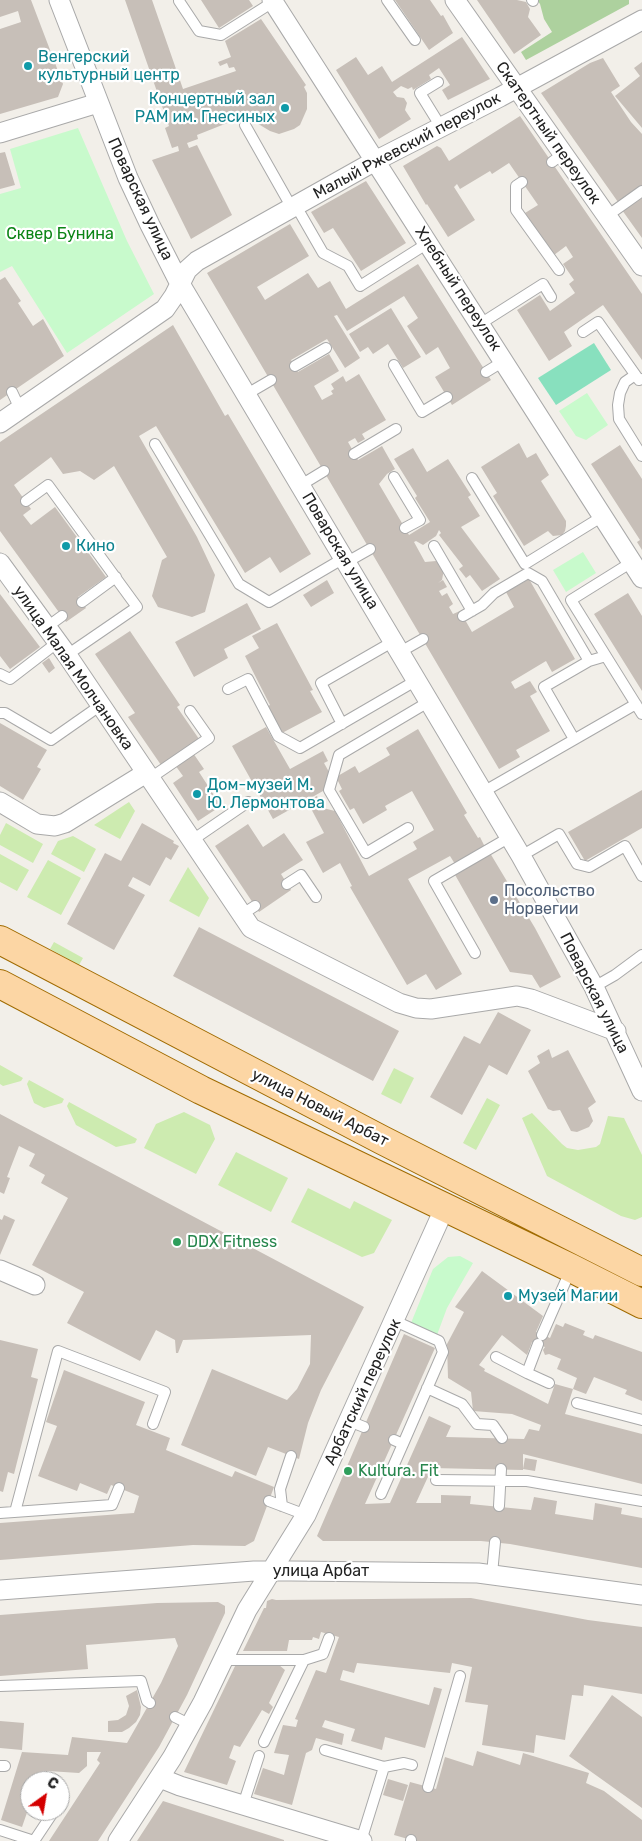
<!DOCTYPE html>
<html>
<head>
<meta charset="utf-8">
<style>
  body { margin:0 }
  #map { position:relative; width:642px; height:1841px; overflow:hidden; background:#f2efe9; font-family:Rubik,sans-serif }
  canvas { display:block }
  .north { position:absolute; left:20px; top:1771px; width:50px; height:50px; box-sizing:border-box; background:#fff; border:1px solid #a7a7a7; border-radius:50%; rotate:32deg; font-size:14px; font-weight:700; line-height:20px; text-align:center; color:#222 }
  .north::after { content:''; display:block; margin:auto; width:18px; height:22px; background:#d40000; clip-path:polygon(50% 0,100% 100%,50% 72%,0 100%) }
</style>
</head>
<body>
<div id="map">
<canvas width="642" height="1841"></canvas>
<div class="north">С</div>
</div>
<script>
const context = document.querySelector('canvas').getContext('2d');
context.lineJoin = 'round';
function paint(path, color) {
  context.fillStyle = color;
  context.fill(path, 'evenodd');
}
function shape(rows) {
  const path = new Path2D();
  for (const r of rows) {
    path.moveTo(r[0], r[1]);
    for (let i = 2; i < r.length; i += 2) path.lineTo(r[i], r[i + 1]);
  }
  return path;
}
function stroke(path, color, width, dash) {
  context.strokeStyle = color;
  context.lineWidth = width;
  context.lineCap = dash ? 'butt' : 'round';
  context.setLineDash(dash || []);
  context.stroke(path);
}
function write(font, color, halo, rows, align = 'center') {
  context.font = font + ' Rubik,sans-serif';
  context.lineWidth = 4.5;
  context.setLineDash([]);
  context.textBaseline = 'middle';
  context.strokeStyle = halo;
  context.fillStyle = color;
  for (const [text, x, y, turn = 0] of rows) {
    context.save();
    context.translate(x, y);
    context.rotate((+turn || 0) * Math.PI / 180);
    context.textAlign = isNaN(turn) ? turn : align;
    if (halo) context.strokeText(text, 0, 0);
    context.fillText(text, 0, 0);
    context.restore();
  }
}
paint(shape([
  [129,802,135,811,120,839,94,825],
  [6,823,43,844,33,863,0,845,0,835],
  [73,836,96,849,84,872,51,854,58,841],
  [0,854,29,870,17,891,0,882],
  [48,860,81,878,61,915,27,897],
  [188,867,209,898,199,917,169,901],
  [54,942,83,958,79,965,50,949],
  [0,1065,23,1078,21,1081,3,1086,0,1084],
  [394,1068,414,1078,401,1104,381,1094],
  [29,1080,64,1099,62,1103,44,1108,34,1103,27,1084],
  [487,1098,500,1105,476,1150,463,1143],
  [69,1102,137,1139,135,1143,116,1147,76,1125,67,1106],
  [184,1112,210,1125,215,1139,196,1174,144,1148,156,1124],
  [532,1113,562,1144,567,1148,578,1150,596,1147,600,1144,608,1116,624,1118,642,1155,642,1217,635,1220,621,1216,547,1176,522,1118],
  [236,1152,288,1178,271,1212,218,1185],
  [308,1188,350,1209,354,1201,392,1220,374,1253,362,1257,291,1222]
]), '#cdebb0');
paint(shape([
  [537,0,629,0,629,4,526,60,521,52,552,32,544,19,540,4]
]), '#add19e');
paint(shape([
  [78,128,127,241,154,294,67,353,12,266,0,272,0,194,21,188,10,149],
  [587,393,608,425,586,440,576,436,559,411],
  [583,552,596,573,566,592,553,570],
  [460,1256,473,1263,447,1308,437,1335,411,1323,433,1269,448,1257]
]), '#c8facc');
paint(shape([
  [594,343,611,370,556,405,538,378]
]), '#88e0be');
paint(shape([
  [0,0,31,0,63,84,58,97,0,114,0,29,21,22,18,11,0,17],
  [125,0,152,0,183,89,236,71,234,67,229,68,227,63,220,66,218,62,231,57,225,41,261,19,306,85,304,87,307,93,307,109,300,125,294,129,279,134,270,131,255,122,250,114,197,135,198,139,187,143,189,148,197,145,232,215,191,239,152,160,179,151,178,146,172,148,165,128,169,126],
  [201,0,249,0,253,6,219,28],
  [395,0,430,0,441,16,443,15,453,33,429,50],
  [477,0,517,0,526,2,530,9,528,17,541,35,514,54],
  [462,37,490,79,448,100,442,90,450,85,439,68,429,75,431,79,413,90,412,87,408,89,401,86,393,92,397,97,404,98,407,103,405,110,411,119,379,139,336,70,356,57,368,75,382,66,392,82],
  [603,58,620,86,611,92,631,122,642,134,642,186,618,202,541,93,590,63],
  [642,62,642,128,615,96,640,76,634,68],
  [520,116,642,294,642,360,603,305,564,332,572,346,549,361,517,310,540,295,550,311,575,293,569,284,574,280,563,264,573,257,566,246,554,255,525,213,538,205,509,163,492,174,490,171,460,189,457,184,454,187,475,220,448,237,427,204,426,205,403,166,437,146,441,148,449,161],
  [5,152,15,185,0,189,0,153],
  [366,181,406,243,361,271,333,228,324,233,311,212],
  [642,196,642,238,622,210],
  [290,224,309,256,257,287,265,300,308,273,318,288,330,281,346,309,418,264,491,380,452,405,435,377,450,368,438,347,426,355,407,326,418,318,404,296,347,331,337,315,334,316,360,358,345,368,327,339,291,360,298,372,329,354,339,371,314,386,322,400,333,394,331,391,334,389,331,384,343,376,346,382,359,374,386,420,362,434,365,439,358,443,355,438,348,442,358,460,382,446,395,469,387,474,379,484,409,535,430,522,415,498,417,496,394,459,413,448,427,472,448,459,471,495,468,497,480,516,461,527,500,579,482,591,470,575,466,578,459,569,463,566,439,535,441,533,439,530,436,536,423,545,416,541,414,542,425,562,436,561,444,569,442,580,438,583,443,580,447,587,439,591,442,596,447,593,453,604,449,607,453,614,460,611,472,632,514,607,506,592,529,579,575,659,552,672,546,661,511,682,515,689,530,681,537,692,530,696,550,731,516,750,520,757,499,769,207,273],
  [5,277,21,301,18,303,33,326,43,319,64,356,0,400,0,280],
  [391,308,421,357,403,368,388,344,373,354,368,347,360,352,349,334],
  [173,325,225,416,228,414,311,554,280,573,270,557,245,573,156,426,139,436,197,537,215,575,205,612,192,617,158,607,152,596,162,560,167,557,114,466,94,480,80,471,63,474,51,457,14,485,31,509,23,515,31,525,55,507,106,577,78,597,86,608,66,622,0,531,0,442],
  [519,443,527,458,536,453,549,475,541,481,566,521,566,526,565,531,562,535,553,536,548,531,524,546,493,496,497,493,481,467],
  [620,445,642,479,642,550,637,542,640,540,591,464],
  [327,580,334,593,311,607,303,595],
  [628,593,642,616,642,691,594,614],
  [0,594,40,647,10,669,0,656],
  [247,603,261,629,224,649,228,658,194,677,175,642],
  [277,623,313,690,310,691,322,712,282,733,268,706,270,705,245,656,259,648,252,636],
  [130,631,180,705,177,707,199,739,161,765,128,717,135,713,95,654],
  [49,658,55,668,49,673,42,663],
  [0,723,47,750,37,767,41,769,23,800,0,786],
  [266,727,290,769,323,751,328,761,324,763,329,772,323,791,273,819,232,746],
  [418,729,467,813,464,815,478,838,480,837,485,847,455,864,450,856,408,879,462,974,436,990,426,974,407,985,350,887,352,886,340,863,323,873,306,842,324,833,307,801,317,796,323,808,335,811,369,876,417,849,413,842,434,830,412,791,385,806,387,810,363,824,354,808,350,810,339,791,342,789,336,777,355,766,359,773,390,755,386,748],
  [193,753,204,769,199,772,221,806,198,821,173,783,183,776,175,765],
  [642,790,642,828,585,861,568,832],
  [142,823,174,841,173,843,179,846,171,860,166,857,150,886,133,877,128,886,145,895,114,950,67,924,105,853,121,861],
  [248,824,263,847,284,833,303,860,281,874,291,890,259,912,215,846],
  [490,853,535,928,561,977,540,988,532,975,510,972,454,873],
  [199,927,399,1031,373,1081,173,976],
  [498,1012,531,1030,507,1075,489,1065,462,1115,430,1097,464,1036,480,1044],
  [549,1049,552,1058,568,1050,596,1102,588,1108,593,1121,589,1127,577,1132,571,1131,560,1110,553,1111,548,1109,528,1071,540,1063,537,1056],
  [0,1114,364,1307,321,1390,308,1423,299,1459,268,1447,256,1476,181,1445,212,1369,287,1400,297,1389,310,1364,311,1335,183,1340,178,1353,176,1353,175,1340,156,1330,140,1361,67,1323,84,1292,32,1265,68,1198,41,1183,45,1175,29,1166,35,1154,19,1146,7,1177,10,1178,4,1194,0,1192],
  [4,1215,15,1220,0,1255,0,1219,2,1220],
  [482,1271,543,1316,536,1332,550,1338,556,1324,563,1327,565,1323,585,1331,583,1335,593,1339,595,1335,642,1352,642,1401,625,1394,627,1390,594,1377,586,1394,573,1389,577,1378,557,1369,561,1359,549,1354,545,1355,543,1350,545,1347,532,1342,527,1355,502,1335,479,1365,485,1369,484,1371,548,1404,555,1384,573,1389,565,1414,642,1434,642,1484,523,1454,523,1469,525,1458,537,1460,535,1471,523,1469,523,1470,432,1468,416,1503,441,1503,441,1495,471,1496,470,1504,531,1510,534,1497,557,1501,555,1514,593,1520,595,1503,622,1508,621,1514,642,1518,642,1568,510,1544,481,1541,323,1541,317,1536,404,1334,435,1348,365,1504,390,1503,429,1416,451,1426,446,1437,524,1439,529,1429,539,1431,541,1425,512,1414,473,1411,471,1392,448,1378,447,1344,464,1312,455,1307],
  [0,1340,38,1349,31,1377,38,1379,14,1474,8,1472,3,1492,0,1491],
  [64,1370,145,1402,136,1425,170,1438,166,1450,232,1477,235,1471,274,1487,254,1541,245,1546,193,1545,0,1560,0,1523,134,1513,139,1496,119,1488,111,1485,107,1494,80,1483,77,1491,38,1476,57,1426,46,1422],
  [471,1598,588,1620,642,1627,642,1694,584,1685,583,1696,572,1695,565,1740,536,1735,534,1753,482,1745,488,1705,465,1702,472,1667,452,1663,450,1673,357,1663,354,1673,343,1670,340,1680,429,1705,434,1687,442,1689,425,1748,385,1737,382,1750,351,1741,355,1729,325,1720,322,1727,344,1734,342,1745,316,1738,312,1750,306,1753,292,1805,254,1794,263,1768,284,1775,289,1755,274,1753,283,1725,296,1727,298,1720,295,1719,316,1670,326,1673,339,1637,321,1632,319,1639,313,1637,312,1640,289,1640,287,1651,243,1651,264,1608,266,1608,267,1601,272,1599,276,1600],
  [218,1602,225,1606,225,1613,187,1695,159,1747,98,1841,49,1841,100,1763,97,1760,101,1752,87,1752,87,1766,79,1773,48,1771,44,1778,39,1778,38,1781,30,1781,30,1804,22,1827,1,1820,22,1752,68,1755,72,1737,127,1743,161,1683,178,1646,175,1638,86,1645,88,1669,0,1676,0,1615,157,1603],
  [236,1664,279,1665,285,1670,269,1703,273,1707,269,1714,262,1710,240,1747,234,1745,229,1758,236,1761,227,1785,184,1772],
  [137,1690,141,1707,140,1715,136,1722,129,1728,122,1732,108,1732,108,1721,118,1720,126,1715,129,1706,126,1696],
  [612,1695,642,1717,642,1808,569,1756],
  [0,1721,24,1723,22,1750,0,1748],
  [477,1751,520,1765,523,1753,589,1773,586,1783,604,1791,642,1820,642,1841,415,1841,394,1835,410,1782,436,1789,445,1757,473,1766],
  [388,1779,408,1785,403,1801,383,1795],
  [163,1801,284,1840,284,1841,137,1841]
]), '#c7bfb8');
const lane = shape([
  [387,0,415,40],
  [532,0,533,1],
  [179,1,199,31,221,35,273,2],
  [438,82,420,93,441,127],
  [245,125,292,208],
  [552,162,564,153],
  [522,182,516,186,516,210,559,270],
  [296,206,323,253,348,266,360,286,428,243],
  [607,216,642,191],
  [480,324,543,284,551,297],
  [583,332,598,322,639,380,642,379],
  [394,365,422,412,447,397],
  [295,366,326,348],
  [486,372,504,361],
  [635,375,625,382,620,393,618,405,619,419,642,456],
  [12,392,20,409],
  [247,394,271,380],
  [155,444,239,584,269,602,344,558],
  [354,454,396,429],
  [394,477,420,520,405,528],
  [472,478,525,564,603,516],
  [301,485,324,471],
  [26,501,48,485,137,607,67,655],
  [434,546,472,611],
  [347,562,370,549],
  [632,562,571,600,642,714],
  [82,602,116,577],
  [463,616,482,605,494,593,528,573,542,581,589,661],
  [47,627,62,616],
  [400,652,423,639],
  [0,674,10,679,58,642],
  [228,689,248,679,278,736,300,748,417,680],
  [0,713,5,713,51,740,101,705],
  [342,724,321,683,394,641],
  [574,739,544,687,589,661,606,656],
  [149,779,209,738,190,711],
  [483,792,636,704],
  [408,828,366,853,329,790,339,755,430,701],
  [191,841,248,802],
  [521,856,559,834,577,864,589,867,625,846,642,876],
  [287,884,301,875,316,897],
  [241,915,255,906],
  [475,953,434,881,510,837],
  [594,987,615,975,642,955],
  [542,1335,571,1269],
  [496,1357,527,1373,538,1344],
  [527,1373,549,1383],
  [427,1388,462,1404,477,1424,493,1425,502,1438],
  [577,1403,642,1420],
  [349,1421,364,1427],
  [394,1440,403,1444,443,1352,439,1341,395,1321],
  [436,1480,527,1481,642,1501],
  [381,1494,403,1444],
  [269,1501,306,1515],
  [282,1506,280,1489,291,1456],
  [499,1506,501,1469],
  [15,1512,58,1351,165,1392,153,1424],
  [0,1513,112,1505,119,1488],
  [492,1574,495,1542],
  [223,1660,304,1660,323,1654,329,1638],
  [0,1686,141,1681,147,1701,150,1703],
  [175,1717,191,1725],
  [264,1742,304,1660],
  [325,1750,384,1767,361,1841],
  [0,1766,5,1766],
  [384,1767,404,1763,412,1765],
  [428,1787,460,1676],
  [60,1801,61,1800],
  [243,1805,259,1756],
  [0,1830,34,1841,54,1811],
  [411,1841,411,1840]
]);
const street = shape([
  [59,0,128,178,150,225,179,282,521,856,594,987,642,1091],
  [272,0,642,578],
  [455,0,642,266],
  [0,133,98,103],
  [0,423,165,309,174,296,187,270,197,261,375,161,500,97,642,20],
  [0,563,67,655,251,928,399,1003,416,1008,431,1009,517,996,531,999,616,1031],
  [0,802,37,824,55,826,65,823,146,773],
  [0,1270,35,1285],
  [0,1590,254,1571,291,1571,478,1573,642,1595],
  [160,1778,180,1786,362,1841],
  [118,1841,172,1758,203,1702,247,1610,306,1515,445,1207]
]);
const primary = shape([
  [0,940,382,1140,642,1272],
  [0,984,201,1090,571,1268,642,1304]
]);
stroke(lane, '#a9a9a9', 12);
stroke(street, '#a9a9a9', 21);
stroke(primary, '#a06b00', 30);
stroke(lane, '#fff', 10);
stroke(street, '#fff', 19);
stroke(primary, '#fcd6a4', 28);
for (const [x, y, r, color] of [
  [28,66,5,"#0f9aa8"],
  [285,108,5,"#0f9aa8"],
  [66,546,5,"#0f9aa8"],
  [197,794,5,"#0f9aa8"],
  [494,900,5,"#5c6f8a"],
  [177,1242,5,"#2e9e5b"],
  [508,1296,5,"#0f9aa8"],
  [348,1471,5,"#2e9e5b"]
]) {
  const dot = new Path2D();
  dot.arc(x, y, r, 0, 2 * Math.PI);
  context.fillStyle = color;
  context.fill(dot);
  stroke(dot, '#fff', 2);
}
write('16px', '#0d838f', '#fff', [
  ["Венгерский",38,57],
  ["культурный центр",38,75],
  ["Концертный зал",275,99,"right"],
  ["РАМ им. Гнесиных",275,117,"right"],
  ["Кино",76,546],
  ["Дом-музей М.",207,785],
  ["Ю. Лермонтова",207,803],
  ["Музей Магии",518,1296]
], 'left');
write('16px', '#222', '#fff', [
  ["Скатертный переулок",548,133,55],
  ["Малый Ржевский переулок",407,146,-28],
  ["Поварская улица",140,199,65],
  ["Хлебный переулок",458,289,57],
  ["Поварская улица",340,551,59],
  ["улица Малая Молчановка",73,668,55],
  ["Поварская улица",594,993,63],
  ["улица Новый Арбат",320,1108,27],
  ["Арбатский переулок",363,1392,-65],
  ["улица Арбат",321,1571]
]);
write('16px', '#0c8416', '#fff', [
  ["Сквер Бунина",60,234]
]);
write('16px', '#4e5e75', '#fff', [
  ["Посольство",504,891],
  ["Норвегии",504,909]
], 'left');
write('16px', '#27864d', '#fff', [
  ["DDX Fitness",187,1242],
  ["Kultura. Fit",358,1471]
], 'left');
</script>
</body>
</html>
